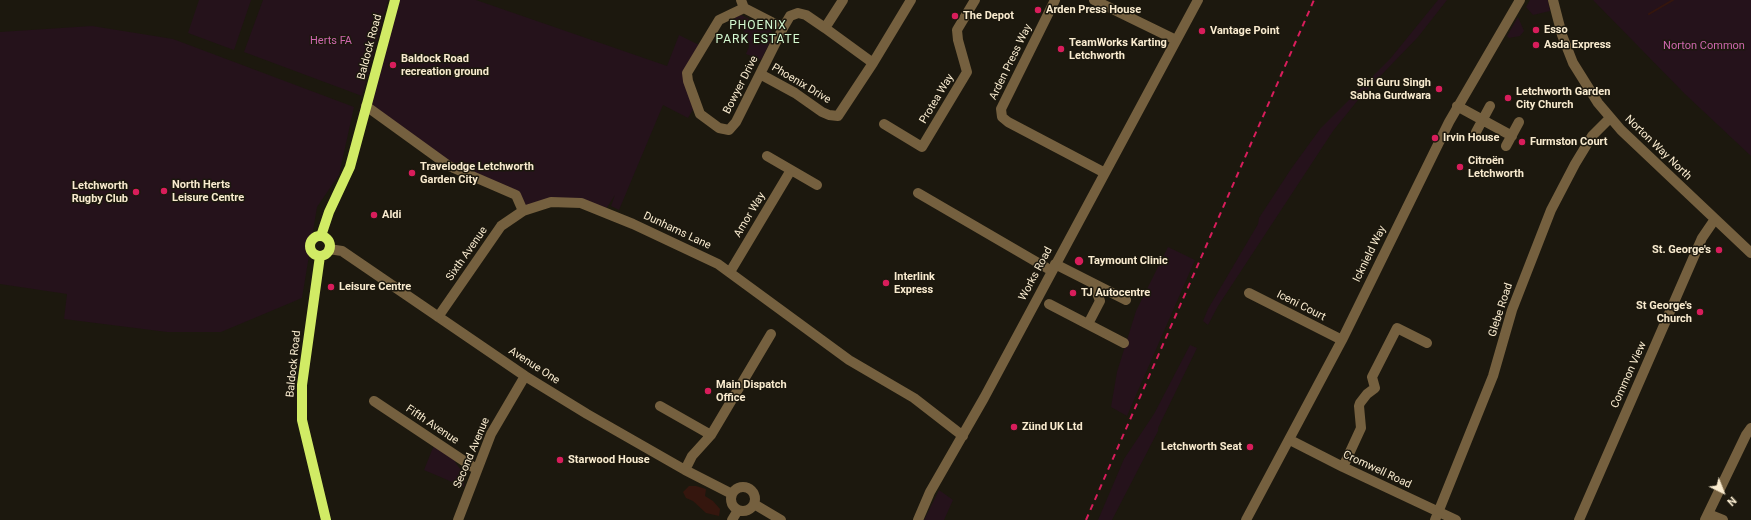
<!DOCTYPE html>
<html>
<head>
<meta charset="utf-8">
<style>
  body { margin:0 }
  #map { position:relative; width:1751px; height:520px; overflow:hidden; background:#1c180e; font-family:Roboto,sans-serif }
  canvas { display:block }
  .north { position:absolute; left:1703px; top:472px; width:40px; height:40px; -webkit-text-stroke:3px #1c180e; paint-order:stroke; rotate:137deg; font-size:11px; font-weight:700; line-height:16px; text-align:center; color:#f9ebcf }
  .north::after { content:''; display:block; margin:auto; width:14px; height:18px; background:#f9ebcf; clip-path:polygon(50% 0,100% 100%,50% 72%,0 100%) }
</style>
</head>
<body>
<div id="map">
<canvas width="1751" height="520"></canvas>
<div class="north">N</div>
</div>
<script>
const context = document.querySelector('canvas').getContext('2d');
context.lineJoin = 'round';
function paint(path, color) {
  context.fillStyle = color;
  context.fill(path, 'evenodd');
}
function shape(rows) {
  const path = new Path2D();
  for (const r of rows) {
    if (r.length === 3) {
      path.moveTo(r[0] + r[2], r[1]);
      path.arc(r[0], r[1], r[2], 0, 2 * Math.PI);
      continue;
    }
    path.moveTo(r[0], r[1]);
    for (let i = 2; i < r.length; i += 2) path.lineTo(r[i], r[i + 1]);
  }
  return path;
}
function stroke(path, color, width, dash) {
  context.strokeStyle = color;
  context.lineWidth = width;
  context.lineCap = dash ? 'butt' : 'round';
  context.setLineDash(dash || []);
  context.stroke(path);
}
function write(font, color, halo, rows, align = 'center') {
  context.font = font + ' Roboto,sans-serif';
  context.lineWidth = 3;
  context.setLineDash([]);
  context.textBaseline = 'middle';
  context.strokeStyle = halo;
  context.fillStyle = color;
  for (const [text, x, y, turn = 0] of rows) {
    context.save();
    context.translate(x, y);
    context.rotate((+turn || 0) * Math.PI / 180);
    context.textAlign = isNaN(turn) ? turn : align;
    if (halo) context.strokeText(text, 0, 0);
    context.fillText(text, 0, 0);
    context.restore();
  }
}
paint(shape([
  [199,0,251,0,234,50,188,33],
  [263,0,388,0,362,96,244,52],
  [396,0,476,0,667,66,679,35,701,46,690,61,695,106,688,118,663,105,619,210,611,206,615,195,604,212,551,202,523,211,516,195,449,166,370,109],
  [1438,0,1447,0,1418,37,1362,95,1333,131,1218,306,1208,325,1203,321,1208,309,1258,224,1259,218,1291,169,1320,129,1390,59],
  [1530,0,1548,0,1550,11,1533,15,1526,7],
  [1593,0,1751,0,1751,156,1685,94],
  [741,15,771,30,773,36,761,60,746,54,749,47,748,38,741,27,728,21],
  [1518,17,1524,31,1520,36,1509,38,1507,36],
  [92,26,173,39,354,107,339,175,317,207,302,298,221,332,167,332,64,319,67,294,0,284,0,32],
  [1168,247,1195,260,1127,416,1111,407,1117,372,1136,311],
  [1190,345,1197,348,1158,428,1158,431,1112,520,1098,520,1124,459,1154,414],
  [434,445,457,460,455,462,464,474,464,487,424,470],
  [939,490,953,500,944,520,924,520]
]), '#25121b');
paint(shape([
  [689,486,696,486,706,489,705,496,713,501,720,509,719,516,706,513,693,501,686,498,683,492]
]), '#35160e');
stroke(shape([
  [1649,14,1673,0]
]), '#35160e', 2);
stroke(shape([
  [741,0,744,8,783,28,790,16,798,13,806,15,825,28,843,0],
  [1055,0,1001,109,1002,117,1008,122,1105,173],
  [1094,0,1176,40],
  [1553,0,1562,35,1573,63,1598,103,1621,130,1751,253],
  [744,8,719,20,687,73,688,81,700,114,719,128,729,130,736,122,783,28],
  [825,28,873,63,911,0],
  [760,74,795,93,822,112,829,115,838,116,873,63],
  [366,106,449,166,516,195,523,211],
  [1457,106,1512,136],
  [884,124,922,147,967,72,958,40,957,30,975,0],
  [1476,132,1490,106],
  [1506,146,1519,122],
  [767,156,817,185],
  [918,193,1052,271],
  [329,249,342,251,525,376,587,414,685,470,732,494],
  [1055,264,1126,300],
  [730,272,791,170],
  [1249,293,1342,340],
  [1049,304,1124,343],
  [438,317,501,226,523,211,551,202,581,203,633,224,718,264,849,360,914,398,963,436],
  [1088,324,1100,301,1094,285],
  [374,401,476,469],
  [660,406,711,435],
  [1290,440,1343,467,1456,520],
  [1343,467,1361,428,1359,406,1360,403,1367,394,1375,388,1372,377,1397,328,1427,343],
  [685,470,692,456,711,435,771,334],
  [743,499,12],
  [754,504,781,520],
  [1708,514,1723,520],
  [458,520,491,434,525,376],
  [732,520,738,510],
  [918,520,930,492,984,398,1198,0],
  [1246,520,1342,340,1449,122,1520,0],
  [1435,520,1493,376,1512,310,1551,210,1575,164,1592,136,1610,118],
  [1579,520,1702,238,1715,219],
  [1705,520,1746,435,1751,428]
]), '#75603f', 10);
stroke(shape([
  [320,246,10],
  [321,236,329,212,350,167,395,0],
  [320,256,302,385,302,420,326,520]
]), '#d1eb65', 10);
stroke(shape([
  [1086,520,1314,0]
]), '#d81d5b', 2, [6, 5]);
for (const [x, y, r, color] of [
  [1038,10,4,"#d81d5b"],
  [955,16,4,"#d81d5b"],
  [1536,30,4,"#d81d5b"],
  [1202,31,4,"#d81d5b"],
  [1536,45,4,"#d81d5b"],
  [1061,49,4,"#d81d5b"],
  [393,65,4,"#d81d5b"],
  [1439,89,4,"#d81d5b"],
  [1508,98,4,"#d81d5b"],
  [1435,138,4,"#d81d5b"],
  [1522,142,4,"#d81d5b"],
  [1460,167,4,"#d81d5b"],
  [412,173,4,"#d81d5b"],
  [164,191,4,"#d81d5b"],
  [136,192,4,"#d81d5b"],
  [374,215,4,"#d81d5b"],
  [1719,250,4,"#d81d5b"],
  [1079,261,5,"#d81d5b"],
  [886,283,4,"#d81d5b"],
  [331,287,4,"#d81d5b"],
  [1073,293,4,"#d81d5b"],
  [1700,312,4,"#d81d5b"],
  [708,391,4,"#d81d5b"],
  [1014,427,4,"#d81d5b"],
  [1250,447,4,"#d81d5b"],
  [560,460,4,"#d81d5b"]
]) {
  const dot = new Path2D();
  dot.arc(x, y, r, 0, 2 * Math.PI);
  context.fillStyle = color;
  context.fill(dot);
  stroke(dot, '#1c180e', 1.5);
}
write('bold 11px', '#f9ebcf', '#1c180e', [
  ["Arden Press House",1046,10],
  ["The Depot",963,16],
  ["Esso",1544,30],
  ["Vantage Point",1210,31],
  ["TeamWorks Karting",1069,43],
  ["Letchworth",1069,56],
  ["Asda Express",1544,45],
  ["Baldock Road",401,59],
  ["recreation ground",401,72],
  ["Siri Guru Singh",1431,83,"right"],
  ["Sabha Gurdwara",1431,96,"right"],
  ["Letchworth Garden",1516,92],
  ["City Church",1516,105],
  ["Irvin House",1443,138],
  ["Furmston Court",1530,142],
  ["Citroën",1468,161],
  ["Letchworth",1468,174],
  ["Travelodge Letchworth",420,167],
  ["Garden City",420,180],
  ["North Herts",172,185],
  ["Leisure Centre",172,198],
  ["Letchworth",128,186,"right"],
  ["Rugby Club",128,199,"right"],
  ["Aldi",382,215],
  ["St. George's",1711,250,"right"],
  ["Taymount Clinic",1088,261],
  ["Interlink",894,277],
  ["Express",894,290],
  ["Leisure Centre",339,287],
  ["TJ Autocentre",1081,293],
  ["St George's",1692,306,"right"],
  ["Church",1692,319,"right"],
  ["Main Dispatch",716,385],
  ["Office",716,398],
  ["Zünd UK Ltd",1022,427],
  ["Letchworth Seat",1242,447,"right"],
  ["Starwood House",568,460]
], 'left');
write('11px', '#ce66ae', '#1c180e', [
  ["Herts FA",331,41],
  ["Norton Common",1704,46]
]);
write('11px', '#f9ebcf', '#1c180e', [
  ["Baldock Road",370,47,-75],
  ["Arden Press Way",1011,62,-64],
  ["Phoenix Drive",801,84,31],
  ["Bowyer Drive",741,85,-63],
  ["Protea Way",937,99,-59],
  ["Norton Way North",1658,148,44],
  ["Amor Way",750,215,-59],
  ["Dunhams Lane",677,231,25],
  ["Sixth Avenue",467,254,-55],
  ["Icknield Way",1370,254,-64],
  ["Works Road",1036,274,-62],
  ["Iceni Court",1301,306,27],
  ["Glebe Road",1501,310,-72],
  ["Baldock Road",294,364,-84],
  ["Avenue One",534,366,33],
  ["Common View",1629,375,-66],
  ["Fifth Avenue",432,425,34],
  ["Second Avenue",472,453,-67],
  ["Cromwell Road",1377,470,25]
]);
context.letterSpacing = '1px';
write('12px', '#d4f9d1', '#1c180e', [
  ["PHOENIX",758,26],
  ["PARK ESTATE",758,40]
]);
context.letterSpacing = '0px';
</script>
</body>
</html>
